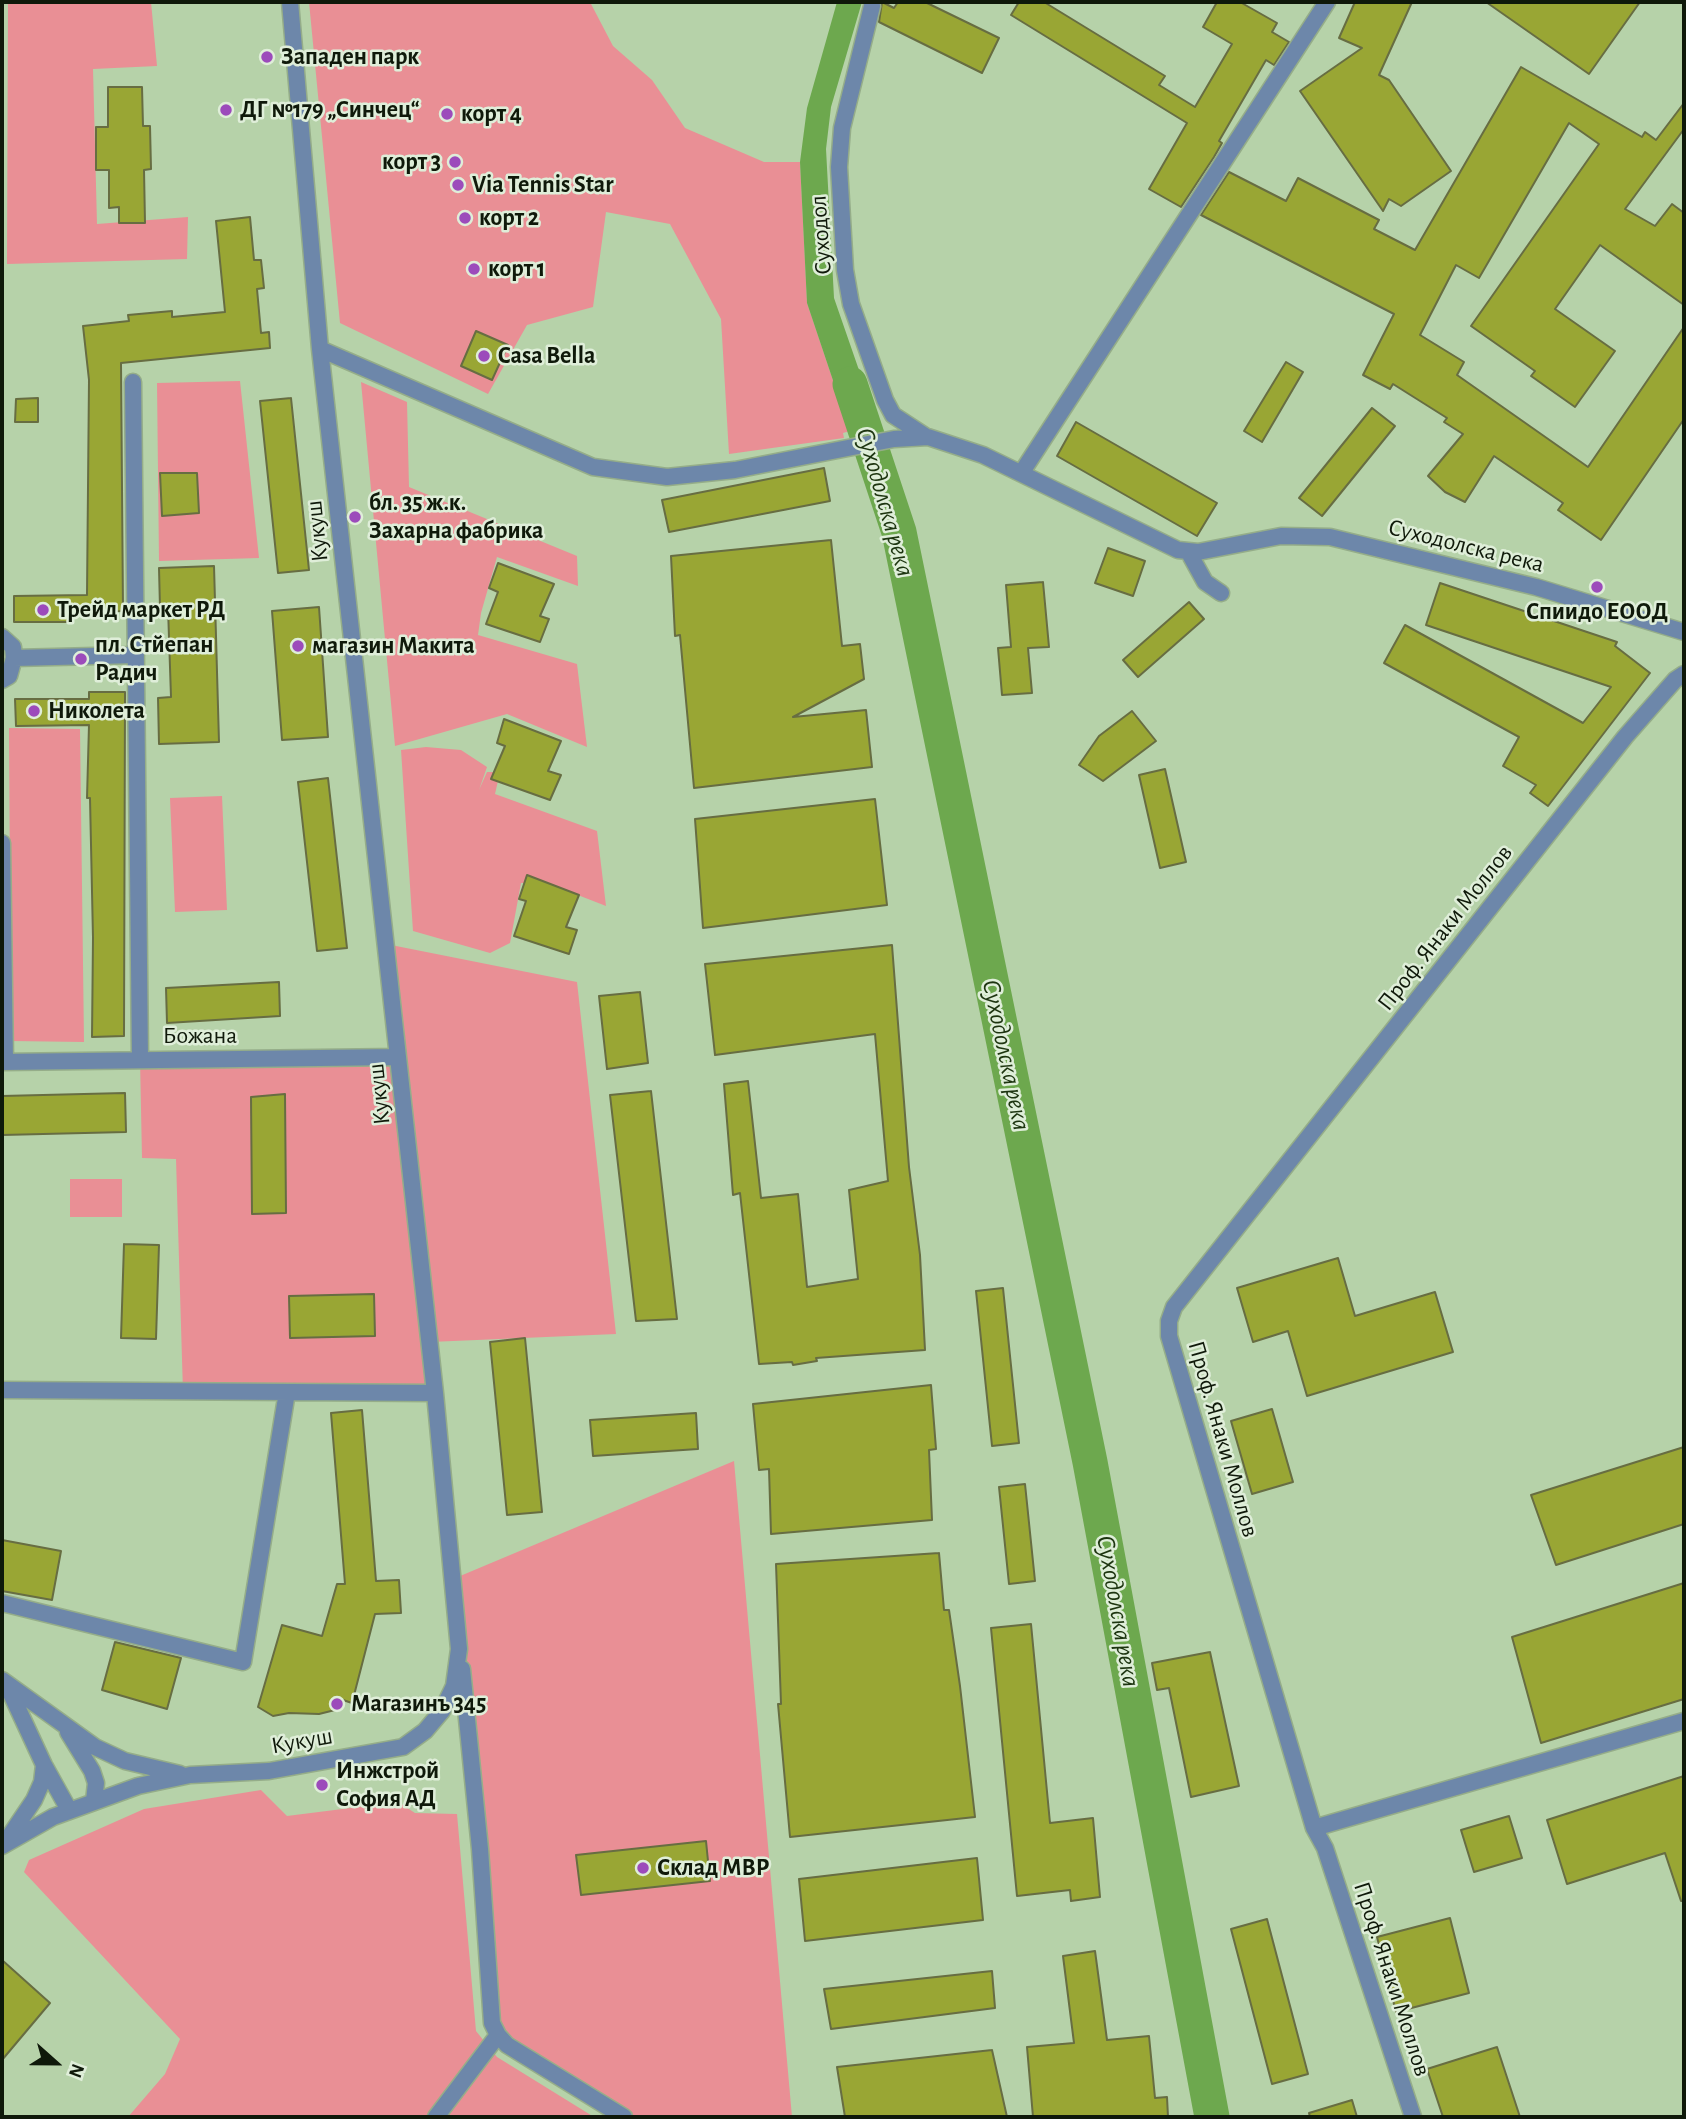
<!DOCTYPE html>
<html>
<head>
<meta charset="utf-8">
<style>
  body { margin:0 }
  #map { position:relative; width:1686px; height:2119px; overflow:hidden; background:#b6d2a9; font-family:"Alegreya Sans",sans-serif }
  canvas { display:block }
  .frame { position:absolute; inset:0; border:4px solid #0f190a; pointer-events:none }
  .north { position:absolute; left:21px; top:2028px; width:70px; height:70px; -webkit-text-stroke:5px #dfeed9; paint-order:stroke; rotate:111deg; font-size:19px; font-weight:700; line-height:28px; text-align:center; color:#0f190a }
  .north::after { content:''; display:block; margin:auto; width:24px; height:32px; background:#0f190a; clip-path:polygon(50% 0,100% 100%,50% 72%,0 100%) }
</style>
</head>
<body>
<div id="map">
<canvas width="1686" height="2119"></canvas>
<div class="frame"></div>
<div class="north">N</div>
</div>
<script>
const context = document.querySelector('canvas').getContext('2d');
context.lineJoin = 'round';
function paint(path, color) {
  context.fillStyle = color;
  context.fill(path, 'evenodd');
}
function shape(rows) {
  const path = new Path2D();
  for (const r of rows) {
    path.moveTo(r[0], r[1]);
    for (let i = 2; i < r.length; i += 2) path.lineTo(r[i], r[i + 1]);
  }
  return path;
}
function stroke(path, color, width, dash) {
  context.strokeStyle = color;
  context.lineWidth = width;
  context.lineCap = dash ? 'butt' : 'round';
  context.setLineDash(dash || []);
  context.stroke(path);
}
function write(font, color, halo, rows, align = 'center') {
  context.font = font + ' "Alegreya Sans",sans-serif';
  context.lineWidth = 5;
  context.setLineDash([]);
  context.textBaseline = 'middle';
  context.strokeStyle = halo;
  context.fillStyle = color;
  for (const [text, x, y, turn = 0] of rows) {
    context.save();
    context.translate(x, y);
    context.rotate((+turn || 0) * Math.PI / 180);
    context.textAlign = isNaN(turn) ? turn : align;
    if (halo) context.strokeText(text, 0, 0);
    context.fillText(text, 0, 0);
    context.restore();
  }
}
paint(shape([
  [8,2,151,2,157,66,93,69,97,224,188,217,187,259,7,264],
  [309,2,590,2,613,46,652,80,685,128,764,162,800,162,807,303,850,431,843,433,844,438,729,454,721,319,670,224,606,212,593,307,527,325,488,394,340,323],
  [240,381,259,558,159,561,157,383],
  [361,382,407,402,409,487,577,556,578,586,497,557,481,613,478,635,577,664,587,747,507,714,395,746],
  [9,728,80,729,84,1042,11,1041],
  [426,747,461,750,487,767,479,790,487,772,500,772,495,794,597,831,606,906,547,883,521,883,510,943,490,953,413,931,401,750],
  [222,796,227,910,175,912,170,798],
  [386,944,577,982,616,1334,430,1342,435,1393,183,1392,176,1159,142,1158,140,1059,398,1057],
  [70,1179,122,1179,122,1217,70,1217],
  [734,1461,792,2117,624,2117,498,2035,453,1579],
  [261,1790,287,1816,398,1802,415,1813,457,1814,476,2031,497,2057,594,2117,128,2117,165,2074,180,2039,24,1872,29,1860,144,1809]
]), '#e98f95');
paint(shape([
  [837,2,862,2,831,107,826,149,834,298,878,425,850,431,807,303,800,162,807,108]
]), '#6da84e');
stroke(shape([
  [850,384,899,532,1090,1462,1212,2117]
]), '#6da84e', 35);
const building = shape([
  [882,2,894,8,898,2,925,2,999,38,982,73,879,22,882,2],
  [1019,2,1044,2,1165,76,1159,85,1195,107,1232,44,1203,27,1217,2,1240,2,1277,23,1272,32,1289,42,1274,65,1266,60,1219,141,1222,143,1214,157,1181,207,1149,189,1187,123,1011,15,1019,2],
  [1355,2,1412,2,1379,75,1389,80,1451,171,1401,206,1389,199,1383,211,1300,91,1362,48,1339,38,1355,2],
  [1486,2,1640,2,1589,74,1486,2],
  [1521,67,1642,137,1645,132,1656,140,1684,103,1684,129,1625,209,1655,226,1672,204,1684,213,1684,305,1600,245,1555,309,1615,351,1575,407,1531,376,1535,371,1471,326,1599,144,1569,123,1479,278,1456,265,1420,335,1464,362,1457,375,1588,467,1684,327,1684,419,1601,540,1558,510,1563,503,1494,456,1465,502,1445,492,1428,476,1463,434,1444,422,1447,418,1393,384,1390,389,1363,375,1394,314,1201,215,1229,172,1286,201,1298,178,1379,220,1374,229,1415,250,1521,67],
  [108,87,142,87,143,126,150,126,151,169,144,170,145,223,119,223,119,207,109,208,109,170,96,170,96,127,108,127,108,87],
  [250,217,254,260,261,260,264,288,257,289,261,333,269,332,270,348,121,363,123,611,70,613,70,622,14,622,14,596,87,595,89,380,83,326,129,321,128,315,172,311,172,317,225,312,216,221,250,217],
  [476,331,508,345,492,380,461,366,476,331],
  [1286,362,1303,372,1262,442,1244,431,1286,362],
  [38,398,38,422,15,422,16,399,38,398],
  [291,398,309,570,278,573,260,401,291,398],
  [1372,408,1395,426,1322,516,1299,498,1372,408],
  [1076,422,1217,503,1197,536,1057,456,1076,422],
  [824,468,830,501,669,532,662,500,824,468],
  [160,473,197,473,199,513,162,516,160,473],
  [831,540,842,646,860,644,864,679,793,717,866,710,872,767,694,788,680,635,675,636,671,556,831,540],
  [1108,548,1145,561,1133,596,1095,583,1108,548],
  [498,563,554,584,540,616,549,619,540,642,486,624,498,592,489,588,498,563],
  [214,566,219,742,159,744,158,698,171,697,168,608,160,608,159,568,214,566],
  [1043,582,1049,647,1028,648,1032,693,1002,695,998,648,1011,647,1006,585,1043,582],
  [1440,583,1617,642,1615,646,1650,673,1548,806,1530,793,1536,785,1503,766,1519,737,1384,663,1405,625,1583,723,1611,687,1426,625,1440,583],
  [1189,602,1204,619,1138,677,1123,660,1189,602],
  [319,607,328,737,282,740,272,611,319,607],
  [89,692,125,692,124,1036,92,1037,93,938,90,798,87,798,89,725,16,726,15,699,89,699,89,692],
  [1132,711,1156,741,1103,781,1079,765,1099,736,1132,711],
  [504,719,561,741,548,771,561,775,550,800,491,779,505,746,497,743,504,719],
  [1165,769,1186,862,1160,868,1139,775,1165,769],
  [328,778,347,948,317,951,298,782,328,778],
  [875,799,887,905,703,928,695,819,875,799],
  [527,875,579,895,566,927,577,930,569,954,514,936,526,901,519,899,527,875],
  [892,945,909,1167,920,1255,925,1350,816,1358,817,1361,793,1365,792,1362,759,1364,740,1193,733,1195,724,1084,748,1081,761,1198,798,1194,807,1287,858,1279,849,1190,888,1181,875,1034,715,1055,705,964,892,945],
  [279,982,280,1016,167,1023,166,988,279,982],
  [640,992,648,1063,607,1069,599,996,640,992],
  [651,1091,677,1319,636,1321,610,1095,651,1091],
  [125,1093,126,1132,2,1135,2,1096,125,1093],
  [285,1094,286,1213,252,1214,251,1097,285,1094],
  [124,1244,159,1245,156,1339,121,1338,124,1244],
  [1338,1258,1355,1316,1435,1292,1453,1352,1307,1396,1288,1331,1253,1342,1237,1288,1338,1258],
  [1003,1288,1019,1443,992,1446,976,1291,1003,1288],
  [374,1294,375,1336,290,1338,289,1296,374,1294],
  [525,1338,542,1512,507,1515,490,1342,525,1338],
  [931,1385,936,1449,929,1450,932,1520,771,1534,769,1469,759,1470,753,1404,931,1385],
  [1272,1409,1293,1482,1252,1494,1231,1421,1272,1409],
  [362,1410,376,1581,399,1580,401,1613,375,1614,352,1703,340,1699,335,1710,319,1714,289,1713,273,1716,258,1707,282,1625,322,1636,337,1584,345,1584,331,1413,362,1410],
  [696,1413,698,1449,593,1456,590,1420,696,1413],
  [1684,1447,1684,1524,1556,1565,1531,1495,1684,1447],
  [1025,1484,1035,1581,1009,1584,999,1487,1025,1484],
  [2,1540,61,1551,52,1600,2,1591,2,1540],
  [939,1553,944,1610,949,1610,960,1686,975,1817,790,1837,778,1704,781,1704,776,1564,939,1553],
  [1684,1583,1684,1699,1541,1743,1512,1637,1684,1583],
  [1031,1624,1050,1823,1093,1818,1100,1897,1071,1901,1070,1890,1017,1896,991,1628,1031,1624],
  [115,1642,181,1658,167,1709,102,1690,115,1642],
  [1210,1652,1239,1786,1191,1797,1169,1688,1157,1690,1152,1663,1210,1652],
  [1684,1776,1684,1901,1681,1901,1665,1853,1567,1884,1547,1820,1684,1776],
  [1509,1816,1522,1858,1474,1872,1461,1830,1509,1816],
  [706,1841,710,1881,581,1895,576,1855,706,1841],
  [977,1858,983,1920,805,1941,799,1879,977,1858],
  [1450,1918,1469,1993,1396,2012,1377,1937,1450,1918],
  [1267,1919,1308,2074,1272,2084,1231,1929,1267,1919],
  [1095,1951,1107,2040,1149,2036,1155,2098,1167,2097,1168,2117,1033,2117,1027,2047,1074,2043,1063,1956,1095,1951],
  [2,1960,50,2003,2,2060,2,1960],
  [992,1971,995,2008,831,2029,824,1989,992,1971],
  [1497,2047,1520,2117,1443,2117,1427,2069,1497,2047],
  [992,2050,1007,2117,845,2117,837,2067,992,2050],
  [1352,2100,1357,2117,1310,2117,1309,2113,1352,2100]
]);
paint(building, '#99a634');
stroke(building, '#676d42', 2);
const street = shape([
  [872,6,842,128,839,167,845,270,851,304,885,400,893,415,925,436],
  [320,349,593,467,667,477,735,470,894,439,928,437,983,455,1178,550,1198,552,1281,536,1330,537,1536,587,1684,632],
  [133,382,140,1059],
  [1022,472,1327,2],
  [1189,553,1205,582,1221,593],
  [2,637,13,647,14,658,9,676,2,680],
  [14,658,136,655],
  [2,843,5,1062],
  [2,1062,398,1057],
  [2,1390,435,1393],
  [2,1603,243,1662,287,1392],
  [462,1669,480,1849,492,2023,498,2035,507,2045,624,2117],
  [2,1680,95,1747,125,1761,180,1774],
  [7,1685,44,1765,69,1810],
  [68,1732,92,1771,96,1783,94,1801],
  [1314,1828,1684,1721],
  [9,1837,34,1800,42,1782,44,1765],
  [2,1846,53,1817,138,1786,190,1775,269,1771,403,1747,425,1731,442,1711,454,1686,459,1649,435,1393,320,349,290,2],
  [436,2117,498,2035],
  [1413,2117,1325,1848,1314,1828,1169,1336,1169,1321,1174,1307,1625,737,1675,680,1684,674]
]);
stroke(street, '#95ad89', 19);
stroke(street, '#6d87aa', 16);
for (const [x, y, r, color] of [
  [267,57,7,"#9c4bbb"],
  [226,110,7,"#9c4bbb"],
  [447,114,7,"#9c4bbb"],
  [455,162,7,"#9c4bbb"],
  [458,185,7,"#9c4bbb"],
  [465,218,7,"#9c4bbb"],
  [474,269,7,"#9c4bbb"],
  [484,356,7,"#9c4bbb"],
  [355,517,7,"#9c4bbb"],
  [1597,587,7,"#9c4bbb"],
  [43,610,7,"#9c4bbb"],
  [298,646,7,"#9c4bbb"],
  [81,659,7,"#9c4bbb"],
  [34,711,7,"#9c4bbb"],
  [337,1704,7,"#9c4bbb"],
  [322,1785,7,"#9c4bbb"],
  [643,1868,7,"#9c4bbb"]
]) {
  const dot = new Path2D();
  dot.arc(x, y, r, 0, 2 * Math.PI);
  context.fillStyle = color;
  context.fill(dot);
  stroke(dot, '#dfeed9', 2.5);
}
write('bold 24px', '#0f190a', '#dfeed9', [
  ["Западен парк",281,57],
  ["ДГ №179 „Синчец“",240,110],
  ["корт 4",461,114],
  ["корт 3",441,162,"right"],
  ["Via Tennis Star",472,185],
  ["корт 2",479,218],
  ["корт 1",488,269],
  ["Casa Bella",498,356],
  ["бл. 35 ж.к.",369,503],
  ["Захарна фабрика",369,531],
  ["Трейд маркет РД",57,610],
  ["Спиидо ЕООД",1597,612,"center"],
  ["пл. Стйепан",95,645],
  ["Радич",95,673],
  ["магазин Макита",312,646],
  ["Николета",48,711],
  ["Магазинъ 345",351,1704],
  ["Инжстрой",336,1771],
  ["София АД",336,1799],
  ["Склад МВР",657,1868]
], 'left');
write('24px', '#0f190a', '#dfeed9', [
  ["Суходол",821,235,-94],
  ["Кукуш",317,531,-96],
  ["Суходолска река",1466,546,14],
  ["Проф. Янаки Моллов",1445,928,-52],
  ["Божана",200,1036],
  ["Кукуш",379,1094,-96],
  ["Проф. Янаки Моллов",1223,1439,74],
  ["Кукуш",302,1741,-10],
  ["Проф. Янаки Моллов",1392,1979,72]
]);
write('italic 26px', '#1d3510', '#dfeed9', [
  ["Суходолска река",885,502,74],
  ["Суходолска река",1006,1055,78],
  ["Суходолска река",1118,1611,80]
]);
</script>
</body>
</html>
